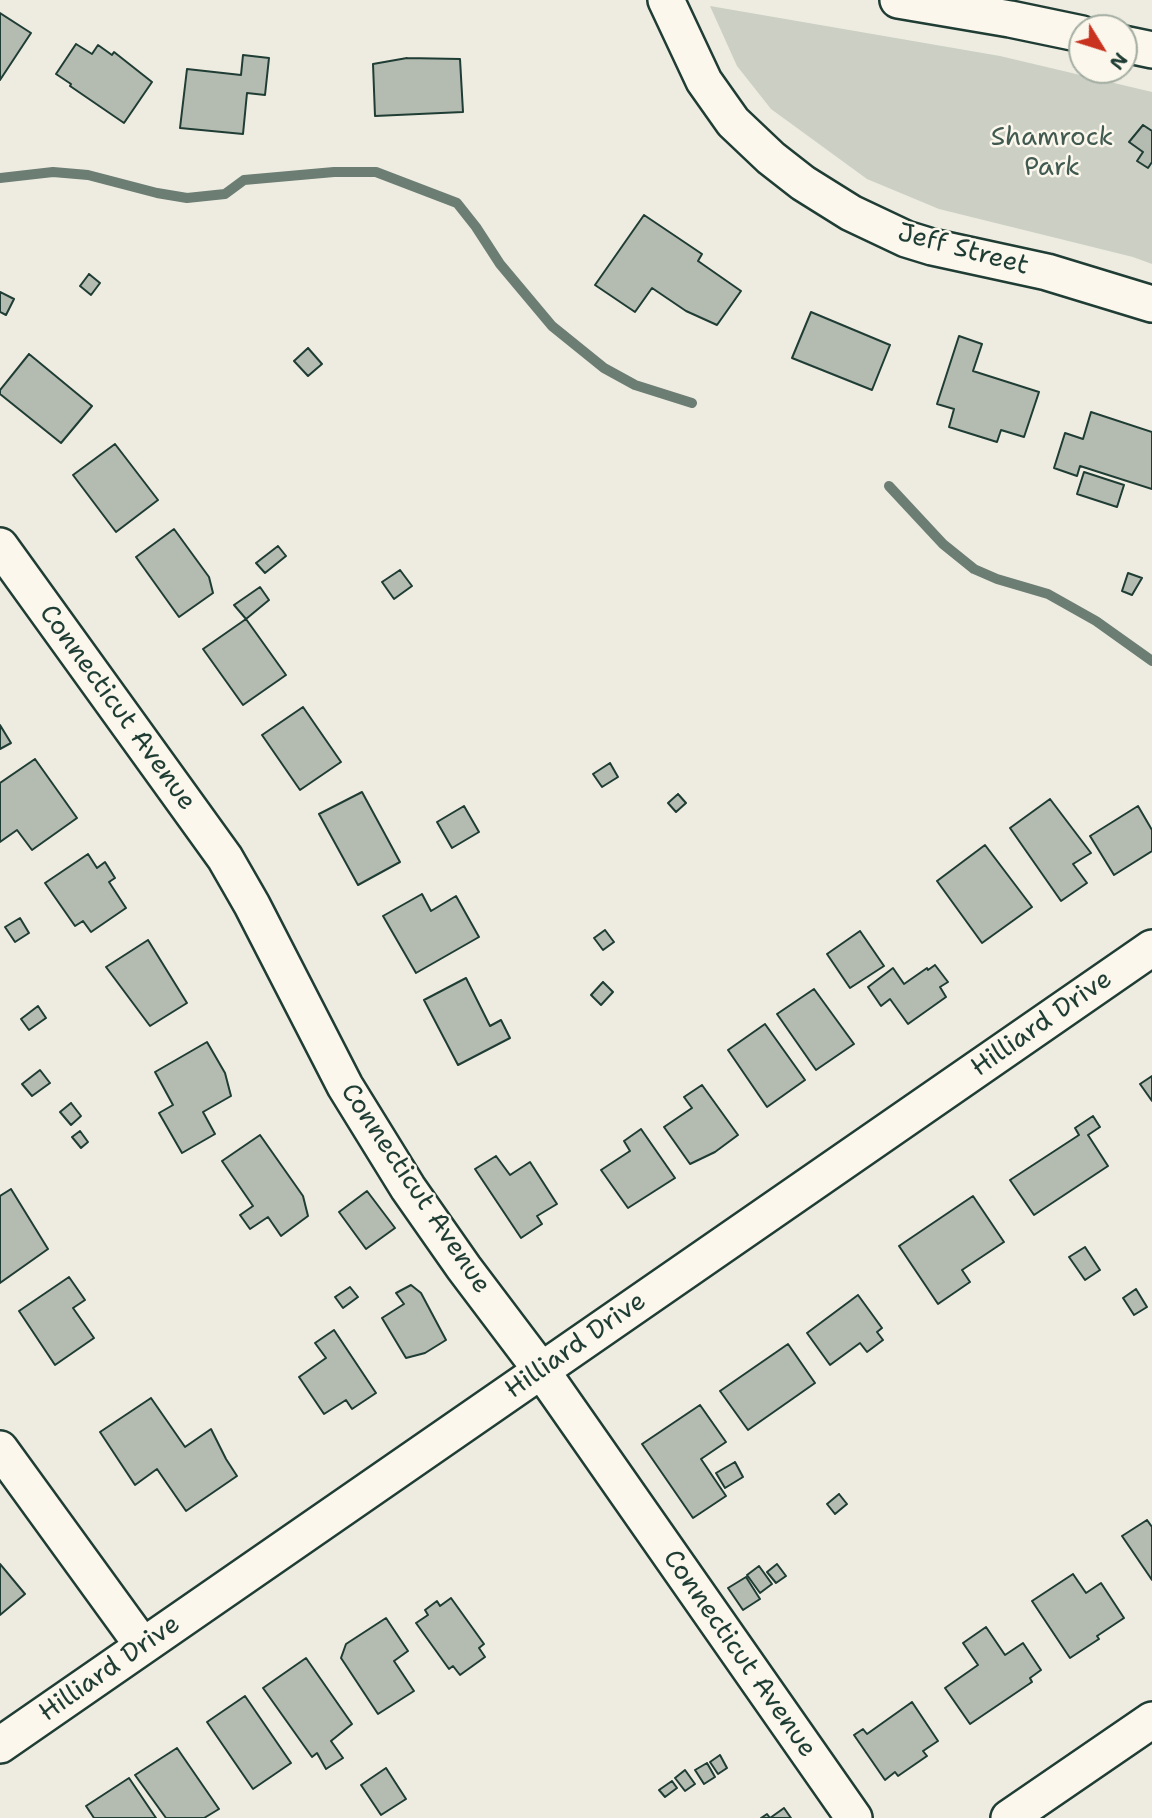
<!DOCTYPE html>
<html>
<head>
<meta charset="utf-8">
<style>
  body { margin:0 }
  #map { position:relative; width:1152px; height:1818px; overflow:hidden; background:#eeece1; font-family:"Shantell Sans",sans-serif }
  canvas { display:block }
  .north { position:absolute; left:1068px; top:14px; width:70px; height:70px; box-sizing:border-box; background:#fbf7ec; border:2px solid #a3ada2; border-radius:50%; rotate:128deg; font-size:19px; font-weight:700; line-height:28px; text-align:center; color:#1f3d34 }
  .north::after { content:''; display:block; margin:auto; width:24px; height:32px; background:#c8321e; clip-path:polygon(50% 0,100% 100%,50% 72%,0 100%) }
</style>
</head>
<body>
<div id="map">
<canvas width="1152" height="1818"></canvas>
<div class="north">N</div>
</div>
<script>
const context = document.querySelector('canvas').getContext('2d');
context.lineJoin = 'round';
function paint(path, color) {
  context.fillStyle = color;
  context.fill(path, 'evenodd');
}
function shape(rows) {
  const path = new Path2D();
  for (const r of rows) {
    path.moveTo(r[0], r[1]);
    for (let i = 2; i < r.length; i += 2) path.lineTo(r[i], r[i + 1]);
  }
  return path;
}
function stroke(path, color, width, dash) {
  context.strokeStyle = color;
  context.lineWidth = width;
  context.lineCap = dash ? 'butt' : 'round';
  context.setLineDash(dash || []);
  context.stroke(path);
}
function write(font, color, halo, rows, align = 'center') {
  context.font = font + ' "Shantell Sans",sans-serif';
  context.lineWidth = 5;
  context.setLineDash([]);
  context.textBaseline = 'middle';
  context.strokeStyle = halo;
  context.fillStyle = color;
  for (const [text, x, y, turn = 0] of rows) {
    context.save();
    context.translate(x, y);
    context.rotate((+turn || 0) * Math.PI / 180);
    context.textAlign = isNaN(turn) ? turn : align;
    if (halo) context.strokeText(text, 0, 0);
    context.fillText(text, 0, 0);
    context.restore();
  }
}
paint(shape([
  [710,6,1000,56,1152,92,1152,264,1133,257,939,209,867,179,771,109,737,66]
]), '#cbcfc4');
stroke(shape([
  [0,178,53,172,88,175,157,193,187,198,225,194,244,180,334,172,376,172,457,203,476,227,500,264,552,326,604,368,635,385,692,403],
  [889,486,943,544,974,569,997,579,1048,594,1096,621,1152,661]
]), '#6c7d74', 10);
const building = shape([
  [0,13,31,33,0,80,0,13],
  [76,44,92,54,98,45,112,55,114,52,152,82,124,123,70,86,71,84,56,74,76,44],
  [243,55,269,58,265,95,247,93,243,134,180,128,187,69,241,75,243,55],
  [407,58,460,59,463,112,375,116,373,64,407,58],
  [1143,125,1152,131,1152,162,1148,168,1137,161,1143,152,1129,142,1143,125],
  [644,215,702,254,698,261,741,291,717,325,686,311,652,288,635,312,595,285,644,215],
  [89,274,100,283,91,295,80,286,89,274],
  [0,292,14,299,6,315,0,312,0,292],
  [811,312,890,345,872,390,792,358,811,312],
  [959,336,982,344,973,371,1039,392,1024,437,1001,430,997,442,949,427,954,409,937,404,959,336],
  [308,348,322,364,308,376,294,361,308,348],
  [29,354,92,406,61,443,0,394,0,390,29,354],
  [1091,412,1152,432,1152,489,1080,466,1077,476,1054,468,1065,433,1083,439,1091,412],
  [115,444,158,500,116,532,73,475,115,444],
  [1084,472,1124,485,1117,507,1077,494,1084,472],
  [174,529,209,577,213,593,179,617,136,557,174,529],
  [278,546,286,556,265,573,256,563,278,546],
  [400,570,412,586,394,599,382,582,400,570],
  [1128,573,1142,578,1132,595,1122,591,1128,573],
  [260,587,269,600,246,619,234,605,260,587],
  [246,619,286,675,243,705,203,649,246,619],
  [303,707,341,762,300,790,262,735,303,707],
  [0,725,11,743,0,749,0,725],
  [35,759,77,818,32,850,17,830,0,842,0,783,35,759],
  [610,763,618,777,602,787,593,774,610,763],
  [362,792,400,862,358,885,319,814,362,792],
  [678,794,686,803,676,812,668,803,678,794],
  [1050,799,1091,853,1073,864,1087,883,1061,901,1010,828,1050,799],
  [464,806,479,832,452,848,437,822,464,806],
  [1138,806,1152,830,1152,851,1114,875,1090,836,1138,806],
  [985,845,1032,907,982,943,937,881,985,845],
  [88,854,97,868,105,862,115,878,109,882,126,908,91,932,83,921,75,926,45,883,88,854],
  [422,894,431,911,456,896,479,937,416,973,383,916,422,894],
  [20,918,29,933,15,942,5,927,20,918],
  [605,930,614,942,603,950,594,938,605,930],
  [860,931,884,966,850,988,827,954,860,931],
  [148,940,187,1003,150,1026,106,967,148,940],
  [935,965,948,982,940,987,946,997,908,1024,890,999,881,1006,868,987,893,968,904,984,927,968,928,970,935,965],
  [466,978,490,1026,501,1020,510,1038,458,1065,424,1000,466,978],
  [603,982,613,992,601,1005,591,995,603,982],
  [814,989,854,1044,816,1070,777,1014,814,989],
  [38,1006,46,1018,29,1030,21,1019,38,1006],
  [765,1024,805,1080,767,1107,728,1050,765,1024],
  [207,1042,225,1073,231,1096,203,1112,215,1134,182,1153,159,1113,173,1105,155,1072,207,1042],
  [40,1070,50,1083,32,1096,22,1084,40,1070],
  [1152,1076,1152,1101,1140,1084,1152,1076],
  [702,1085,738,1135,715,1152,690,1164,664,1127,692,1108,684,1097,702,1085],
  [71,1103,81,1116,71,1125,60,1112,71,1103],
  [1093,1116,1100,1127,1088,1135,1108,1166,1034,1215,1010,1180,1079,1135,1075,1128,1093,1116],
  [641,1129,675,1178,628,1208,601,1170,630,1151,624,1141,641,1129],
  [80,1131,88,1142,81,1148,72,1137,80,1131],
  [260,1135,303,1196,308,1216,281,1236,268,1217,250,1229,240,1215,253,1206,222,1161,260,1135],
  [496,1156,510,1175,530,1162,557,1204,537,1216,542,1224,521,1238,475,1169,496,1156],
  [11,1189,48,1249,0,1283,0,1196,11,1189],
  [367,1191,395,1228,366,1249,339,1212,367,1191],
  [973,1196,1004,1242,962,1270,970,1282,938,1304,899,1246,973,1196],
  [1085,1247,1100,1270,1085,1280,1069,1257,1085,1247],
  [69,1277,85,1300,73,1308,94,1338,55,1365,19,1311,69,1277],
  [411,1285,421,1293,446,1340,425,1353,406,1358,382,1318,404,1304,396,1293,411,1285],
  [350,1287,358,1297,343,1308,335,1297,350,1287],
  [1136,1289,1147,1307,1134,1315,1123,1298,1136,1289],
  [858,1295,882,1328,877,1332,883,1340,867,1352,860,1343,830,1365,807,1333,858,1295],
  [334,1330,376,1393,352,1409,346,1400,324,1414,299,1377,326,1358,315,1343,334,1330],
  [788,1344,815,1383,748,1430,720,1391,788,1344],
  [151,1398,185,1447,211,1429,226,1459,237,1476,186,1511,157,1469,135,1485,100,1432,151,1398],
  [700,1405,726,1442,701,1459,726,1496,693,1518,642,1444,700,1405],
  [735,1462,743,1477,725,1488,716,1473,735,1462],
  [839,1494,847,1504,835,1514,827,1504,839,1494],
  [1147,1520,1152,1527,1152,1580,1122,1536,1147,1520],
  [0,1564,25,1594,0,1615,0,1564],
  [777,1564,786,1576,776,1583,767,1572,777,1564],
  [759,1566,772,1584,760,1593,747,1575,759,1566],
  [1073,1574,1086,1593,1101,1583,1124,1618,1097,1636,1099,1639,1070,1658,1032,1601,1073,1574],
  [746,1577,760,1599,743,1610,728,1588,746,1577],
  [451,1598,484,1644,479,1648,485,1657,460,1675,453,1666,449,1669,416,1623,428,1615,425,1610,437,1601,440,1606,451,1598],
  [386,1618,408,1651,394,1661,414,1691,378,1714,341,1658,346,1644,386,1618],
  [986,1627,1005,1655,1023,1643,1041,1670,1030,1678,1032,1682,970,1724,945,1688,978,1665,963,1643,986,1627],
  [306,1658,352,1724,331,1741,343,1758,326,1769,317,1753,312,1757,263,1688,306,1658],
  [245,1696,291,1763,253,1789,207,1722,245,1696],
  [912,1702,938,1741,923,1751,927,1756,898,1776,895,1772,885,1780,854,1735,863,1729,867,1734,912,1702],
  [177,1748,219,1809,204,1818,166,1818,135,1775,177,1748],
  [720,1755,727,1768,718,1774,710,1762,720,1755],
  [707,1763,715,1777,704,1784,695,1770,707,1763],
  [386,1768,406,1799,381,1815,361,1785,386,1768],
  [685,1770,695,1784,685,1791,675,1778,685,1770],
  [129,1778,156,1818,94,1818,86,1806,129,1778],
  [672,1781,677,1788,665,1797,659,1790,672,1781],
  [784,1808,791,1818,761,1818,767,1814,770,1818,784,1808]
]);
paint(building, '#b4bbb0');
stroke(building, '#1f3d34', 2);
const minor = shape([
  [666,0,704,81,733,122,771,158,803,183,851,213,906,239,932,247,1047,272,1152,304],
  [898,0,1010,19,1082,34],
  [1124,44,1152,50],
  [0,546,225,858,252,905,345,1086,408,1188,464,1268,541,1370,854,1818],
  [0,1449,143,1646],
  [0,1745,1152,948],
  [1009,1818,1152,1720]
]);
stroke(minor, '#1f3d34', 40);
stroke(minor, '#fbf7ec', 35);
write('26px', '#415a51', '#fbf7ec', [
  ["Shamrock",1052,138],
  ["Park",1052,168]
]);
write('26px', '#1f3d34', '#fbf7ec', [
  ["Jeff Street",963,250,15],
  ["Connecticut Avenue",117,708,54],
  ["Hilliard Drive",1042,1024,-35],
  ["Connecticut Avenue",415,1189,56],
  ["Hilliard Drive",576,1346,-35],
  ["Connecticut Avenue",739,1654,55],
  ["Hilliard Drive",110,1669,-35]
]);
</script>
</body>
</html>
